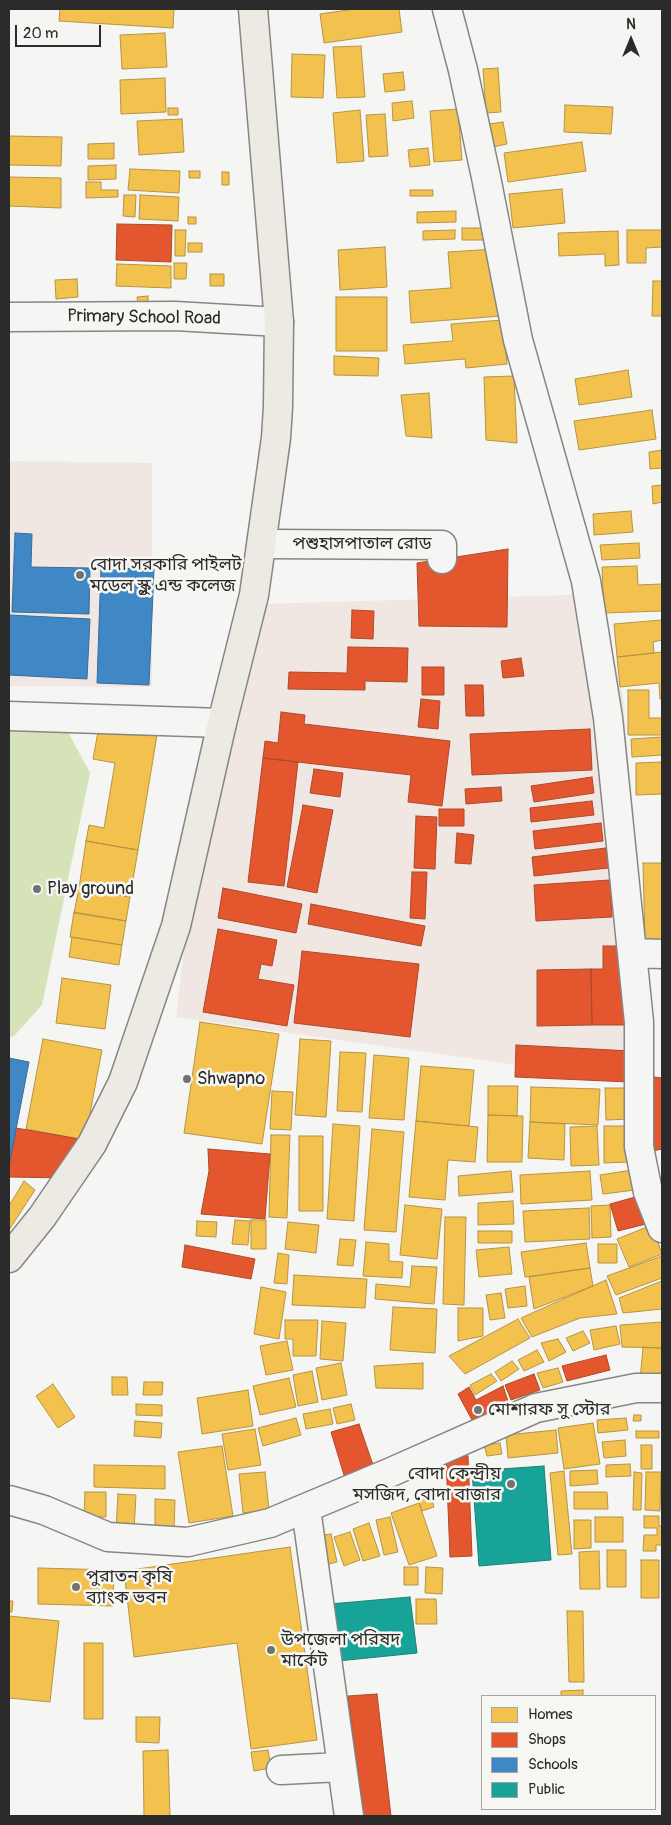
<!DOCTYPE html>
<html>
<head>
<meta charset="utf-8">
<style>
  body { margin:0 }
  #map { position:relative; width:671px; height:1825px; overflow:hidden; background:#f5f5f3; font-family:Pangolin,sans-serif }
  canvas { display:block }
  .frame { position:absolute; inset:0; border:10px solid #2b2b2b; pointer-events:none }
  .legend { position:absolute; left:481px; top:1695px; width:175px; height:115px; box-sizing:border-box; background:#f6f6f2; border:1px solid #a5a5a2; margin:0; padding:6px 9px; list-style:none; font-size:15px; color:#2b2b2b }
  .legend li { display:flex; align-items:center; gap:10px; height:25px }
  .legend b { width:25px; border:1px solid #a5a5a2 }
  .north { position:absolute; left:606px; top:15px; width:50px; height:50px; -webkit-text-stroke:4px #f6f6f2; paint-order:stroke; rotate:0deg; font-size:14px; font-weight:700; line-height:20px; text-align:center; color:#2b2b2b }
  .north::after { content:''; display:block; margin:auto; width:18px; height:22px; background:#2b2b2b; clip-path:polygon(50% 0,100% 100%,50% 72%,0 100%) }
  .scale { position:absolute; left:15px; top:25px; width:86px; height:22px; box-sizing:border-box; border:2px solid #2b2b2b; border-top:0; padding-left:6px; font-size:15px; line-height:18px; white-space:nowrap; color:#2b2b2b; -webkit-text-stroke:4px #f6f6f2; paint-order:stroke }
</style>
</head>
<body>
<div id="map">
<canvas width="671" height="1825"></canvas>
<div class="frame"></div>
<ul class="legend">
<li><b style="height:14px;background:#f2c14e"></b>Homes</li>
<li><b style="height:14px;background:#e4572e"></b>Shops</li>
<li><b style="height:14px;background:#3f88c5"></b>Schools</li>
<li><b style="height:14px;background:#17a398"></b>Public</li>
</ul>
<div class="north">N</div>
<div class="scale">20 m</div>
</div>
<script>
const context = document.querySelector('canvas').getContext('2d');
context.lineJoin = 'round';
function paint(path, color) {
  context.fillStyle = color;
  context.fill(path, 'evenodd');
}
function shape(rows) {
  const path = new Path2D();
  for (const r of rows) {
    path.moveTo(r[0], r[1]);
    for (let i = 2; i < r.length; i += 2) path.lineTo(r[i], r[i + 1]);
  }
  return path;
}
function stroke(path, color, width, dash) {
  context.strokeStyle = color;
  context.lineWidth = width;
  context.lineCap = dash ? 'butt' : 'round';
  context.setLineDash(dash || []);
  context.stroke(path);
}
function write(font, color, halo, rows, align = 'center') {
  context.font = font + ' Pangolin,"Noto Sans Bengali",sans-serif';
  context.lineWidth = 5;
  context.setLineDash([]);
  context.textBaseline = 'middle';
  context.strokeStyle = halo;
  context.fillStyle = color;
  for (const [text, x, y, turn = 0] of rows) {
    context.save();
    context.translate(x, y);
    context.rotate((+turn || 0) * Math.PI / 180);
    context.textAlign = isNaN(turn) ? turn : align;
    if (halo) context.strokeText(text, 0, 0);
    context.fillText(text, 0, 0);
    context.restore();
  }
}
paint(shape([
  [9,461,152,463,152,687,9,686],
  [603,594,604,617,623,697,640,893,654,1077,510,1064,176,1017,192,883,260,604]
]), '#f0e7e3');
paint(shape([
  [9,728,67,730,90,773,42,1005,13,1037,9,1037]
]), '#d6e2b8');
const homes = shape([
  [60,9,174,9,173,28,59,21,60,9],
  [355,9,399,9,402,32,324,43,320,14,355,9],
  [165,33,167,67,122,69,120,35,165,33],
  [361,46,365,97,337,98,333,47,361,46],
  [292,54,325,55,323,98,291,97,292,54],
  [498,68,501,112,486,113,483,69,498,68],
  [403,72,405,90,385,92,383,74,403,72],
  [165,78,166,112,121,114,120,80,165,78],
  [412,101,414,118,393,121,392,103,412,101],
  [565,105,613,107,611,134,564,132,565,105],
  [168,108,178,108,178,115,168,115,168,108],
  [458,109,462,160,434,162,430,111,458,109],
  [360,110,364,161,337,163,333,113,360,110],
  [385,114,388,156,369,157,366,115,385,114],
  [182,119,184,152,139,155,137,121,182,119],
  [503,122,507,144,493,147,489,124,503,122],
  [9,136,62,137,61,166,9,165,9,136],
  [582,142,586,171,508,182,504,153,582,142],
  [114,143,114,159,88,159,88,144,114,143],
  [428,148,430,165,410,167,408,150,428,148],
  [116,165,116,179,88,180,88,166,116,165],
  [130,169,180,171,179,193,128,190,130,169],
  [189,171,200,171,200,178,189,178,189,171],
  [222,172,229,172,229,185,222,185,222,172],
  [9,177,61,178,61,208,9,206,9,177],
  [86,182,101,182,101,190,118,190,118,197,86,198,86,182],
  [562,189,565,223,513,228,509,194,562,189],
  [410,190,433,190,433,196,410,196,410,190],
  [124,195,136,195,135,217,123,216,124,195],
  [140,195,179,197,178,221,139,219,140,195],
  [456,211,456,222,417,223,417,212,456,211],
  [188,217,196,217,196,224,188,224,188,217],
  [462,228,485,228,485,240,462,240,462,228],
  [175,230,186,230,185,256,175,256,175,230],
  [455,230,455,239,423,240,423,231,455,230],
  [627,230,662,230,662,247,646,248,646,263,627,263,627,230],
  [618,231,619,265,605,266,605,254,559,256,558,233,618,231],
  [188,243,202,243,202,252,188,252,188,243],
  [385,247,387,287,340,290,338,250,385,247],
  [495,249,501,316,411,323,409,291,451,288,448,252,495,249],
  [174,263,187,263,186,279,174,279,174,263],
  [117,264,171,266,171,288,116,286,117,264],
  [210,274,224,274,224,286,210,286,210,274],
  [77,279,78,297,56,299,55,280,77,279],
  [653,281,662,281,662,316,652,316,653,281],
  [148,296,148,304,138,305,137,297,148,296],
  [336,297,387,297,387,351,336,351,336,297],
  [503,320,507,364,466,368,465,359,405,364,403,345,453,341,451,324,503,320],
  [334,356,379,358,378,376,334,375,334,356],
  [628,370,632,397,579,405,575,379,628,370],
  [514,376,517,443,486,440,484,377,514,376],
  [429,393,432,438,406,436,401,395,429,393],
  [652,410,656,439,579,450,574,421,652,410],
  [662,450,662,468,650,469,649,452,662,450],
  [662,485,662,502,653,504,652,486,662,485],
  [631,511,633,532,594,535,593,514,631,511],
  [639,543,640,558,602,560,600,545,639,543],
  [637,566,638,585,662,584,662,611,604,613,602,567,637,566],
  [662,620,662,640,653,642,654,653,617,657,614,624,662,620],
  [662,652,662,699,660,699,659,683,620,687,617,657,662,652],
  [628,690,649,690,649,718,662,718,662,735,628,735,628,690],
  [99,726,157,735,138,850,86,841,89,825,104,828,115,763,93,759,99,726],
  [662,737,662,755,632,757,631,739,662,737],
  [662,762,662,794,636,795,636,763,662,762],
  [86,841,138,850,130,897,79,888,86,841],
  [643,863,662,863,662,941,645,941,643,863],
  [79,888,130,897,126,921,74,913,79,888],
  [74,912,126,921,122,945,70,937,74,912],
  [72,937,122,945,119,965,69,957,72,937],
  [62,978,111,985,105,1029,56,1023,62,978],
  [200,1022,279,1034,262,1144,184,1133,200,1022],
  [43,1039,102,1050,85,1140,26,1129,43,1039],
  [300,1039,331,1041,326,1117,295,1115,300,1039],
  [340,1052,366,1053,362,1112,337,1111,340,1052],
  [374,1055,409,1058,404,1120,369,1118,374,1055],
  [421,1066,474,1070,469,1126,416,1121,421,1066],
  [488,1086,518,1086,517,1116,488,1115,488,1086],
  [531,1087,600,1089,598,1125,530,1122,531,1087],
  [605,1088,630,1088,631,1119,606,1120,605,1088],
  [272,1091,293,1092,291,1130,270,1129,272,1091],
  [488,1115,523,1116,522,1162,487,1162,488,1115],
  [416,1121,478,1127,475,1162,448,1160,445,1200,409,1197,416,1121],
  [530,1122,565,1124,564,1160,528,1158,530,1122],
  [333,1124,360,1126,354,1221,327,1219,333,1124],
  [597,1126,599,1165,571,1166,570,1127,597,1126],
  [604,1126,629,1126,629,1162,604,1163,604,1126],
  [372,1129,404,1132,396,1232,364,1230,372,1129],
  [271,1135,290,1135,287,1218,269,1217,271,1135],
  [299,1136,323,1136,323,1211,299,1211,299,1136],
  [632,1170,635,1190,603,1194,600,1175,632,1170],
  [511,1171,513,1192,459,1196,458,1176,511,1171],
  [590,1171,592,1200,521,1204,520,1175,590,1171],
  [24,1181,35,1190,9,1230,9,1206,24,1181],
  [513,1201,514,1224,478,1225,478,1203,513,1201],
  [405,1205,442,1209,437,1259,400,1255,405,1205],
  [610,1205,611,1237,592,1238,591,1206,610,1205],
  [589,1208,590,1239,525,1242,523,1211,589,1208],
  [445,1217,466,1217,464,1305,443,1304,445,1217],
  [235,1220,250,1221,248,1245,232,1244,235,1220],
  [251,1220,266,1220,266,1249,251,1249,251,1220],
  [197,1221,217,1222,216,1237,196,1236,197,1221],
  [288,1222,319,1225,316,1253,285,1249,288,1222],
  [652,1225,662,1254,629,1267,617,1239,652,1225],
  [478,1231,512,1231,512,1243,478,1243,478,1231],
  [340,1239,356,1240,353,1266,337,1265,340,1239],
  [366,1242,389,1244,389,1261,403,1262,402,1278,363,1276,366,1242],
  [586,1243,590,1268,525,1277,521,1252,586,1243],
  [598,1244,617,1244,617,1263,598,1263,598,1244],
  [509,1247,512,1274,479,1277,476,1250,509,1247],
  [278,1253,289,1255,287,1284,274,1283,278,1253],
  [662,1256,662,1278,616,1295,607,1276,662,1256],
  [412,1266,437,1267,434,1304,375,1299,376,1284,410,1287,412,1266],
  [590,1268,593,1286,534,1309,529,1277,590,1268],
  [294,1275,367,1279,365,1308,292,1305,294,1275],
  [606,1280,617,1314,580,1318,532,1337,521,1318,606,1280],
  [662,1281,662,1309,623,1313,619,1298,662,1281],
  [525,1286,527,1306,508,1308,505,1289,525,1286],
  [261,1287,286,1292,279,1339,254,1334,261,1287],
  [501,1293,505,1318,490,1320,486,1295,501,1293],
  [393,1307,437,1309,435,1353,390,1350,393,1307],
  [458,1308,483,1308,483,1336,458,1341,458,1308],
  [518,1319,530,1338,465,1374,449,1356,518,1319],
  [285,1320,318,1320,316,1356,293,1356,293,1339,285,1339,285,1320],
  [322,1321,346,1323,343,1361,320,1359,322,1321],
  [662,1322,662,1348,622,1347,620,1325,662,1322],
  [616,1326,620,1344,594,1350,590,1330,616,1326],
  [583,1331,590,1343,573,1351,566,1338,583,1331],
  [558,1339,566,1352,549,1361,541,1343,558,1339],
  [287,1341,293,1370,266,1375,260,1346,287,1341],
  [643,1347,662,1348,662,1381,640,1380,643,1347],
  [537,1350,544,1362,524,1371,518,1360,537,1350],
  [512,1361,519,1369,501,1381,495,1372,512,1361],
  [341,1363,347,1395,322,1400,316,1368,341,1363],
  [423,1363,423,1389,376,1388,374,1366,423,1363],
  [558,1368,563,1382,543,1388,537,1373,558,1368],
  [312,1371,318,1402,298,1406,293,1375,312,1371],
  [491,1374,497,1381,475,1395,470,1385,491,1374],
  [112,1377,127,1377,128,1395,112,1395,112,1377],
  [289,1378,296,1407,260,1415,253,1386,289,1378],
  [144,1382,163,1382,162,1395,143,1395,144,1382],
  [53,1384,75,1417,58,1428,36,1396,53,1384],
  [248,1390,253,1426,202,1434,197,1398,248,1390],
  [136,1404,162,1405,162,1416,136,1415,136,1404],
  [351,1404,355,1420,337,1424,333,1408,351,1404],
  [330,1409,333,1424,306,1429,303,1414,330,1409],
  [634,1415,641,1415,641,1421,633,1421,634,1415],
  [296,1418,301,1435,263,1446,258,1428,296,1418],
  [626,1418,628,1430,598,1433,597,1420,626,1418],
  [135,1421,162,1423,161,1438,134,1436,135,1421],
  [593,1423,600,1464,564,1469,558,1428,593,1423],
  [255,1429,261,1465,228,1470,222,1434,255,1429],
  [556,1430,558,1453,508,1458,506,1435,556,1430],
  [636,1431,659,1431,659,1438,636,1438,636,1431],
  [625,1440,626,1456,604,1458,602,1442,625,1440],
  [500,1443,502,1454,487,1456,484,1445,500,1443],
  [641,1445,652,1445,652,1469,641,1469,641,1445],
  [222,1446,233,1516,189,1523,178,1452,222,1446],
  [630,1464,631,1476,606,1477,606,1465,630,1464],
  [94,1465,165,1466,165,1489,94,1487,94,1465],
  [597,1470,598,1484,570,1486,570,1471,597,1470],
  [564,1471,572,1554,558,1555,550,1473,564,1471],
  [265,1472,269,1510,243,1513,239,1474,265,1472],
  [634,1472,642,1473,641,1510,633,1510,634,1472],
  [646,1472,661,1472,660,1511,645,1510,646,1472],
  [429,1489,434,1507,422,1511,416,1493,429,1489],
  [85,1492,106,1492,106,1517,84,1517,85,1492],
  [574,1492,607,1492,608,1509,574,1509,574,1492],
  [118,1494,136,1495,134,1530,116,1530,118,1494],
  [155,1499,175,1500,174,1531,155,1531,155,1499],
  [419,1503,437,1556,409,1565,391,1513,419,1503],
  [644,1516,659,1516,659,1526,662,1526,662,1545,656,1545,656,1551,643,1551,644,1535,657,1535,657,1528,644,1528,644,1516],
  [390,1517,398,1552,384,1555,376,1520,390,1517],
  [595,1517,623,1517,623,1542,595,1542,595,1517],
  [574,1520,591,1520,591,1548,574,1549,574,1520],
  [369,1523,380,1556,363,1561,353,1529,369,1523],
  [350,1532,360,1560,344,1566,334,1537,350,1532],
  [331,1534,337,1562,324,1565,318,1536,331,1534],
  [290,1547,317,1740,251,1749,237,1643,134,1657,124,1571,290,1547],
  [607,1550,626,1550,626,1587,607,1587,607,1550],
  [599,1551,600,1589,580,1589,579,1552,599,1551],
  [641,1560,659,1560,659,1598,641,1598,641,1560],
  [404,1567,418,1567,418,1585,404,1585,404,1567],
  [426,1567,443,1568,442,1594,425,1593,426,1567],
  [38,1568,114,1570,113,1606,38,1604,38,1568],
  [416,1599,436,1599,437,1624,416,1624,416,1599],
  [9,1601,13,1601,12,1612,9,1612,9,1601],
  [567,1611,583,1611,584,1682,569,1682,567,1611],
  [9,1616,59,1621,50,1702,9,1698,9,1616],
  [84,1643,103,1643,103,1719,84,1719,84,1643],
  [583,1690,583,1696,561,1696,561,1691,583,1690],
  [136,1717,160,1717,159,1743,136,1742,136,1717],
  [168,1750,170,1816,144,1816,143,1751,168,1750],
  [268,1750,271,1768,254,1771,251,1752,268,1750]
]);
paint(homes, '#f2c14e');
stroke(homes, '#b69444', 1);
const shops = shape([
  [117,224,172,225,171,262,116,260,117,224],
  [508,549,507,627,419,626,417,563,508,549],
  [352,610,374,611,373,639,351,638,352,610],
  [348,647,408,648,407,682,365,681,365,690,288,689,289,672,347,673,348,647],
  [521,658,524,676,503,678,501,661,521,658],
  [422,667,444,667,444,695,422,695,422,667],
  [465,685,483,685,484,716,466,716,465,685],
  [421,699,440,701,438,729,418,727,421,699],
  [281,712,305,715,304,724,450,741,442,806,408,802,411,775,263,758,265,741,278,743,281,712],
  [590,729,592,770,472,775,470,734,590,729],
  [263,758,298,762,284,886,248,882,263,758],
  [314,769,343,773,340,797,310,793,314,769],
  [592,777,594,793,534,802,531,786,592,777],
  [501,787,502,801,466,804,465,789,501,787],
  [592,801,594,815,531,822,530,808,592,801],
  [303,805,333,810,317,893,287,887,303,805],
  [439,809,464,809,464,826,439,826,439,809],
  [416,816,437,817,435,869,414,868,416,816],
  [601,823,603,841,535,849,533,831,601,823],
  [457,833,474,835,471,864,455,863,457,833],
  [606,848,608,868,534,876,532,857,606,848],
  [412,872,427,872,425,919,410,918,412,872],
  [610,880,612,917,536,921,534,885,610,880],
  [223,888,302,904,296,933,218,918,223,888],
  [311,904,425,926,421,946,308,924,311,904],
  [218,929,277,940,272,966,261,964,258,979,294,985,287,1026,203,1012,218,929],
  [603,946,625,946,626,1025,592,1025,591,969,603,969,603,946],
  [302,951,419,964,410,1037,294,1023,302,951],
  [591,969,592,1025,537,1026,537,970,591,969],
  [516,1045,631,1051,629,1082,515,1077,516,1045],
  [654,1077,662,1078,662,1149,648,1152,654,1077],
  [16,1128,85,1140,63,1178,9,1177,9,1166,16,1128],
  [208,1149,270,1154,265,1219,201,1214,209,1171,208,1149],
  [639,1196,646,1224,618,1231,610,1204,639,1196],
  [185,1245,255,1259,251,1279,182,1267,185,1245],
  [606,1355,610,1370,567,1381,562,1366,606,1355],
  [534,1374,540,1390,511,1400,505,1385,534,1374],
  [503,1386,508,1401,472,1420,458,1394,469,1387,476,1400,503,1386],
  [359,1424,373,1465,347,1485,331,1432,359,1424],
  [468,1456,472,1556,450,1557,446,1457,468,1456],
  [377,1694,391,1816,364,1816,348,1696,377,1694]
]);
paint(shops, '#e4572e');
stroke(shops, '#ac4a2d', 1);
const schools = shape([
  [15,533,32,534,31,567,90,568,89,614,12,612,15,533],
  [101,568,154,569,149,685,97,683,101,568],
  [9,615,90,619,87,679,9,675,9,615],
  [9,1058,29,1062,9,1166,9,1058]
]);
paint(schools, '#3f88c5');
stroke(schools, '#396c97', 1);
const public = shape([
  [544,1466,551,1560,479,1566,472,1471,544,1466],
  [410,1597,417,1653,338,1661,330,1604,410,1597]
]);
paint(public, '#17a398');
stroke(public, '#1d7f77', 1);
const minor = shape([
  [447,9,463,70,486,177,518,340,586,581,608,718,639,1022,639,1147,648,1192,662,1228],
  [9,317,175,316,279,322],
  [267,544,442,545,442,559],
  [9,716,222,723],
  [632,953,662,954],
  [9,1500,44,1510,108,1537,188,1542,270,1523,389,1473,536,1408,636,1388,662,1388],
  [306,1509,349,1816],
  [281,1770,341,1767]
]);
const highway = shape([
  [9,1258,42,1217,92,1144,123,1082,176,926,222,723,254,595,276,438,278,407,279,322,253,9]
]);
stroke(minor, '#868685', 31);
stroke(highway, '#868685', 31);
stroke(minor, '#f5f5f3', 28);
stroke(highway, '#edeae4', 28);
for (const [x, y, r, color] of [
  [80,575,5,"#727271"],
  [37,889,5,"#727271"],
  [187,1079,5,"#727271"],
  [478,1410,5,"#727271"],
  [511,1484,5,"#727271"],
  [76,1587,5,"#727271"],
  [271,1650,5,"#727271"]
]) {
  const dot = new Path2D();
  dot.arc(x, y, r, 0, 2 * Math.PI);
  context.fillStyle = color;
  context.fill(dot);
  stroke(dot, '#f6f6f2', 2);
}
write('18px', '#2b2b2b', '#f6f6f2', [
  ["Primary School Road",144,318,1],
  ["পশুহাসপাতাল রোড",362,544]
]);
write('18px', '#2b2b2b', '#f6f6f2', [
  ["বোদা সরকারি পাইলট",90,565],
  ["মডেল স্কুল এন্ড কলেজ",90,586],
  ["Play ground",47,889],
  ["Shwapno",197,1079],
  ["মোশারফ সু স্টোর",488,1410],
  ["বোদা কেন্দ্রীয়",501,1474,"right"],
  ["মসজিদ, বোদা বাজার",501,1495,"right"],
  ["পুরাতন কৃষি",86,1577],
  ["ব্যাংক ভবন",86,1598],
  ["উপজেলা পরিষদ",281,1640],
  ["মার্কেট",281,1661]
], 'left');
</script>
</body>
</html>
